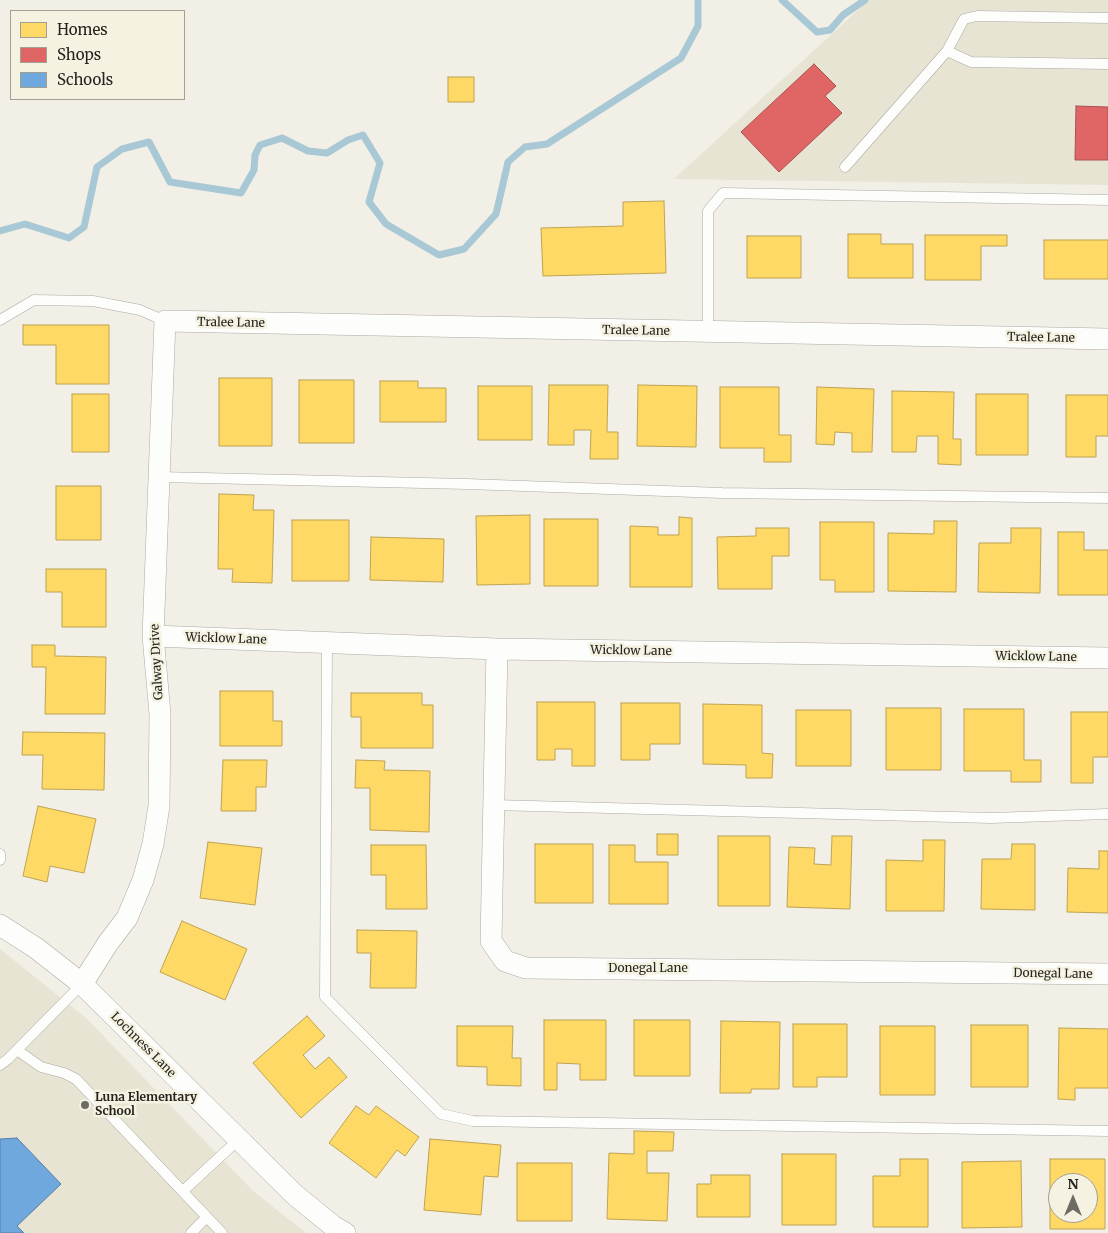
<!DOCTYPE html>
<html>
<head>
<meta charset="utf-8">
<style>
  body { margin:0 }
  #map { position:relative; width:1108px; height:1233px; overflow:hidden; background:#f1efe6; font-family:Merriweather,serif }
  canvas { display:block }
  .legend { position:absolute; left:10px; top:10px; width:175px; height:90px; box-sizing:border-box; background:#f5f2e2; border:1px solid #a2a094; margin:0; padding:6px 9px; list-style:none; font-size:15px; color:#25241e }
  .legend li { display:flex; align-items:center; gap:10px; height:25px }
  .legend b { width:25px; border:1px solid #a2a094 }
  .north { position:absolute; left:1048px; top:1173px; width:50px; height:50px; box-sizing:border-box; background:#f5f2e2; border:1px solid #a2a094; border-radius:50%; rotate:0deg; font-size:14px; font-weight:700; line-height:20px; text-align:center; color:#25241e }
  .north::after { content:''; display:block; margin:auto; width:18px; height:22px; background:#6c6b64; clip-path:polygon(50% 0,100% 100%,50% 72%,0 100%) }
</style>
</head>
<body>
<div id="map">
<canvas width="1108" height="1233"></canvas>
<ul class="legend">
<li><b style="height:14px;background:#ffd966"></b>Homes</li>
<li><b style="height:14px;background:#e06666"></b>Shops</li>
<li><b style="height:14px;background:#6fa8dc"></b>Schools</li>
</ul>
<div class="north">N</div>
</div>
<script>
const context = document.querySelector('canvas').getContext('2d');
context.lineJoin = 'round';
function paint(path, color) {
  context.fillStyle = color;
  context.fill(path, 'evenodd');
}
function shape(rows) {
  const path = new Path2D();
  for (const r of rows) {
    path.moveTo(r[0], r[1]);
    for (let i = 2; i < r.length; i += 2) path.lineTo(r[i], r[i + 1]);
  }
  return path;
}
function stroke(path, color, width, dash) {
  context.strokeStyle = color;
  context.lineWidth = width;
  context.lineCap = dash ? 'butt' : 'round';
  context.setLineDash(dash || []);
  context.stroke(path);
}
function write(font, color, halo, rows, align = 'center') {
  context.font = font + ' Merriweather,serif';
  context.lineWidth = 5;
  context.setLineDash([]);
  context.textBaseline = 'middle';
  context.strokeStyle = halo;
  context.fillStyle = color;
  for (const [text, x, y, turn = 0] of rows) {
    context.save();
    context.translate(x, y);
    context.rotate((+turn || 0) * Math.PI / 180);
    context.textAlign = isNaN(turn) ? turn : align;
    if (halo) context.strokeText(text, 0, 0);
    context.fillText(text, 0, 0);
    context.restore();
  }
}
paint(shape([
  [869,0,1108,0,1108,185,674,179],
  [0,949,86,1018,253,1191,306,1233,0,1233]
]), '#e7e4d3');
const homes = shape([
  [448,77,474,77,474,102,448,102,448,77],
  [664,201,666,273,543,276,541,228,623,226,623,202,664,201],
  [848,234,881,234,881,244,913,244,913,278,848,278,848,234],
  [925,235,1007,235,1007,246,981,246,981,280,925,280,925,235],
  [747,236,801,236,801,278,747,278,747,236],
  [1044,240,1108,240,1108,279,1044,279,1044,240],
  [23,325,109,325,109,384,56,384,56,345,23,345,23,325],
  [219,378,272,378,272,446,219,446,219,378],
  [299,380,354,380,354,443,299,443,299,380],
  [380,381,418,381,418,388,446,388,446,422,380,422,380,381],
  [549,385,608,385,607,432,618,432,618,459,590,459,591,430,574,430,574,445,548,445,549,385],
  [638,385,697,386,696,447,637,446,638,385],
  [478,386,532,386,532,440,478,440,478,386],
  [720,387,779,387,779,435,791,435,791,462,764,462,764,448,720,448,720,387],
  [817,387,874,389,872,452,852,452,852,433,835,432,834,445,816,444,817,387],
  [892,391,954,392,953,439,961,439,961,465,938,464,938,436,917,436,916,452,892,452,892,391],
  [72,394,109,394,109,452,72,452,72,394],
  [976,394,1028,394,1028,455,976,455,976,394],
  [1066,395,1108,395,1108,436,1096,436,1096,457,1066,457,1066,395],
  [56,486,101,486,101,540,56,540,56,486],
  [219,494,254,495,253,510,274,510,272,583,232,582,233,569,218,569,219,494],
  [530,515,530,584,477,585,476,516,530,515],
  [679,517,692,518,692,587,630,587,630,526,658,527,658,535,679,535,679,517],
  [544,519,598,519,598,586,544,586,544,519],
  [292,520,349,520,349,581,292,581,292,520],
  [934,521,957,521,956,592,888,591,888,533,934,534,934,521],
  [820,522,874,522,874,592,835,592,835,580,820,580,820,522],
  [756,528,789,528,789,556,772,556,772,589,718,589,717,537,756,536,756,528],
  [1011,528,1041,528,1040,593,978,592,979,543,1011,543,1011,528],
  [1058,532,1084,532,1084,550,1108,550,1108,595,1058,595,1058,532],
  [371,537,444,539,443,582,370,580,371,537],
  [46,569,106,569,106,627,62,627,62,592,46,592,46,569],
  [32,645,55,645,55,656,106,657,105,714,45,714,46,667,32,667,32,645],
  [220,691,273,691,273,721,282,721,282,746,220,746,220,691],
  [351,693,422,693,422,705,433,705,433,748,361,748,361,717,351,717,351,693],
  [537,702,595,702,595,766,572,766,572,749,555,749,555,760,537,760,537,702],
  [621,703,680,703,680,744,650,744,650,760,621,760,621,703],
  [703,704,762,705,762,753,773,754,772,778,746,778,746,765,703,764,703,704],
  [886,708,941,708,941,770,886,770,886,708],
  [964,709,1024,709,1024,760,1041,760,1041,782,1011,782,1011,771,964,771,964,709],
  [796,710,851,710,851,766,796,766,796,710],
  [1071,712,1108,712,1108,757,1093,757,1093,783,1071,783,1071,712],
  [23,732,105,733,104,790,42,789,43,755,22,755,23,732],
  [223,760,267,760,266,787,256,787,256,811,221,811,223,760],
  [356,760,385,761,384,770,430,771,429,832,370,830,370,788,355,788,356,760],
  [38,806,96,819,84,873,50,866,47,882,23,876,38,806],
  [657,834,678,834,678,855,657,855,657,834],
  [718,836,770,836,770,906,718,906,718,836],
  [832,836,852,836,850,909,787,907,789,847,815,848,814,864,831,865,832,836],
  [923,840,945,840,944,911,886,911,886,860,923,861,923,840],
  [208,842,262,848,255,905,200,898,208,842],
  [535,844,593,844,593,903,535,903,535,844],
  [1012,844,1035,844,1035,910,981,909,982,859,1011,859,1012,844],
  [371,845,426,845,427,909,386,909,386,875,371,875,371,845],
  [609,845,635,845,635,862,668,862,668,904,609,904,609,845],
  [1099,851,1108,851,1108,913,1067,912,1068,868,1099,869,1099,851],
  [182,921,247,949,225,1000,160,972,182,921],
  [357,930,417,931,416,988,370,988,371,953,357,953,357,930],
  [307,1016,325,1036,303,1055,315,1069,329,1057,347,1077,301,1118,253,1063,307,1016],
  [544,1020,606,1020,606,1080,580,1080,580,1064,557,1063,557,1090,544,1090,544,1020],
  [634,1020,690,1020,690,1076,634,1076,634,1020],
  [721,1021,780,1022,779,1089,751,1089,751,1093,720,1093,721,1021],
  [793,1024,847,1024,847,1077,817,1077,817,1087,793,1087,793,1024],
  [971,1025,1028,1025,1028,1087,971,1087,971,1025],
  [457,1026,513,1026,512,1058,521,1058,521,1086,487,1085,487,1067,457,1066,457,1026],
  [880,1026,935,1026,935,1095,880,1095,880,1026],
  [1059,1028,1108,1029,1108,1088,1075,1088,1075,1100,1058,1099,1059,1028],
  [356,1106,369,1115,376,1106,419,1137,405,1156,397,1150,376,1178,329,1143,356,1106],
  [634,1131,674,1132,673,1151,647,1151,647,1173,669,1173,667,1221,607,1219,609,1153,634,1154,634,1131],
  [430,1139,501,1145,498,1177,484,1176,481,1215,424,1210,430,1139],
  [782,1154,836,1154,836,1225,782,1225,782,1154],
  [900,1159,928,1159,928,1227,873,1227,873,1176,900,1176,900,1159],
  [1050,1159,1105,1159,1105,1229,1050,1229,1050,1159],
  [1058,1183,1088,1183,1088,1213,1058,1213,1058,1183],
  [1021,1161,1022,1227,962,1228,962,1162,1021,1161],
  [517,1163,572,1163,572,1221,517,1221,517,1163],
  [711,1175,750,1175,750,1217,697,1217,697,1184,711,1184,711,1175]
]);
paint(homes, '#ffd966');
stroke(homes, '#bea350', 1);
const shops = shape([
  [814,64,836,86,825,96,842,113,779,172,741,132,814,64],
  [1076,106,1108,107,1108,160,1075,160,1076,106]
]);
paint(shops, '#e06666');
stroke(shops, '#a85250', 1);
const schools = shape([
  [17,1138,61,1184,17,1226,24,1233,0,1233,0,1139,17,1138]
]);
paint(schools, '#6fa8dc');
stroke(schools, '#5980a3', 1);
stroke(shape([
  [782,0,817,32,830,30,843,15,865,0],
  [0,231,25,224,69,238,84,227,97,167,122,149,149,142,170,182,241,193,254,170,255,155,260,145,282,138,308,151,327,153,348,140,363,135,380,163,369,202,386,224,439,255,464,249,496,214,508,162,525,147,547,144,681,58,698,26,698,0]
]), '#a9c8d5', 7);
const lane = shape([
  [1108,18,977,16,964,19,947,51,971,62,1108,64],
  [845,167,947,51],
  [0,320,34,300,93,301,140,310,165,321],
  [708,333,708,211,723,193,1108,200],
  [159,477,467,484,722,493,1108,498],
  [327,643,325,997,441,1114,473,1121,1108,1131],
  [493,805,991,818,1108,814],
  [0,854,0,860],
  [17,1050,41,1067,64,1073,76,1079,222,1233],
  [0,1065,8,1059,82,984],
  [183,1191,238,1140],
  [191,1233,207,1217]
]);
const street = shape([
  [153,636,497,649,1108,658],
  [497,649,491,941,505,961,526,968,1108,974],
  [0,925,36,948,82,984,295,1195,333,1226,345,1233],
  [82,984,108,943,127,918,143,880,153,844,159,806,160,714,153,636,165,321,1108,339]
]);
stroke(lane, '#abaaa3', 11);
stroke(street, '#abaaa3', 22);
stroke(lane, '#fdfdfb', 10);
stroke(street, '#fdfdfb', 21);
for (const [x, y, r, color] of [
  [85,1105,5,"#6c6b64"]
]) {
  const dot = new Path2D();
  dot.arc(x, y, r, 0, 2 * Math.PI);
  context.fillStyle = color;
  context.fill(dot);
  stroke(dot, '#f5f2e2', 2);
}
write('12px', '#25241e', '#f5f2e2', [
  ["Tralee Lane",231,323,1],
  ["Tralee Lane",636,331,1],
  ["Tralee Lane",1041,338,1],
  ["Wicklow Lane",226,639,2],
  ["Wicklow Lane",631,651,1],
  ["Wicklow Lane",1036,657,1],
  ["Galway Drive",157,662,-93],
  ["Donegal Lane",648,969],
  ["Donegal Lane",1053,974,1],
  ["Lochness Lane",143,1045,45]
]);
write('bold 12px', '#25241e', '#f5f2e2', [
  ["Luna Elementary",95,1098],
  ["School",95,1112]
], 'left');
</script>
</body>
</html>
